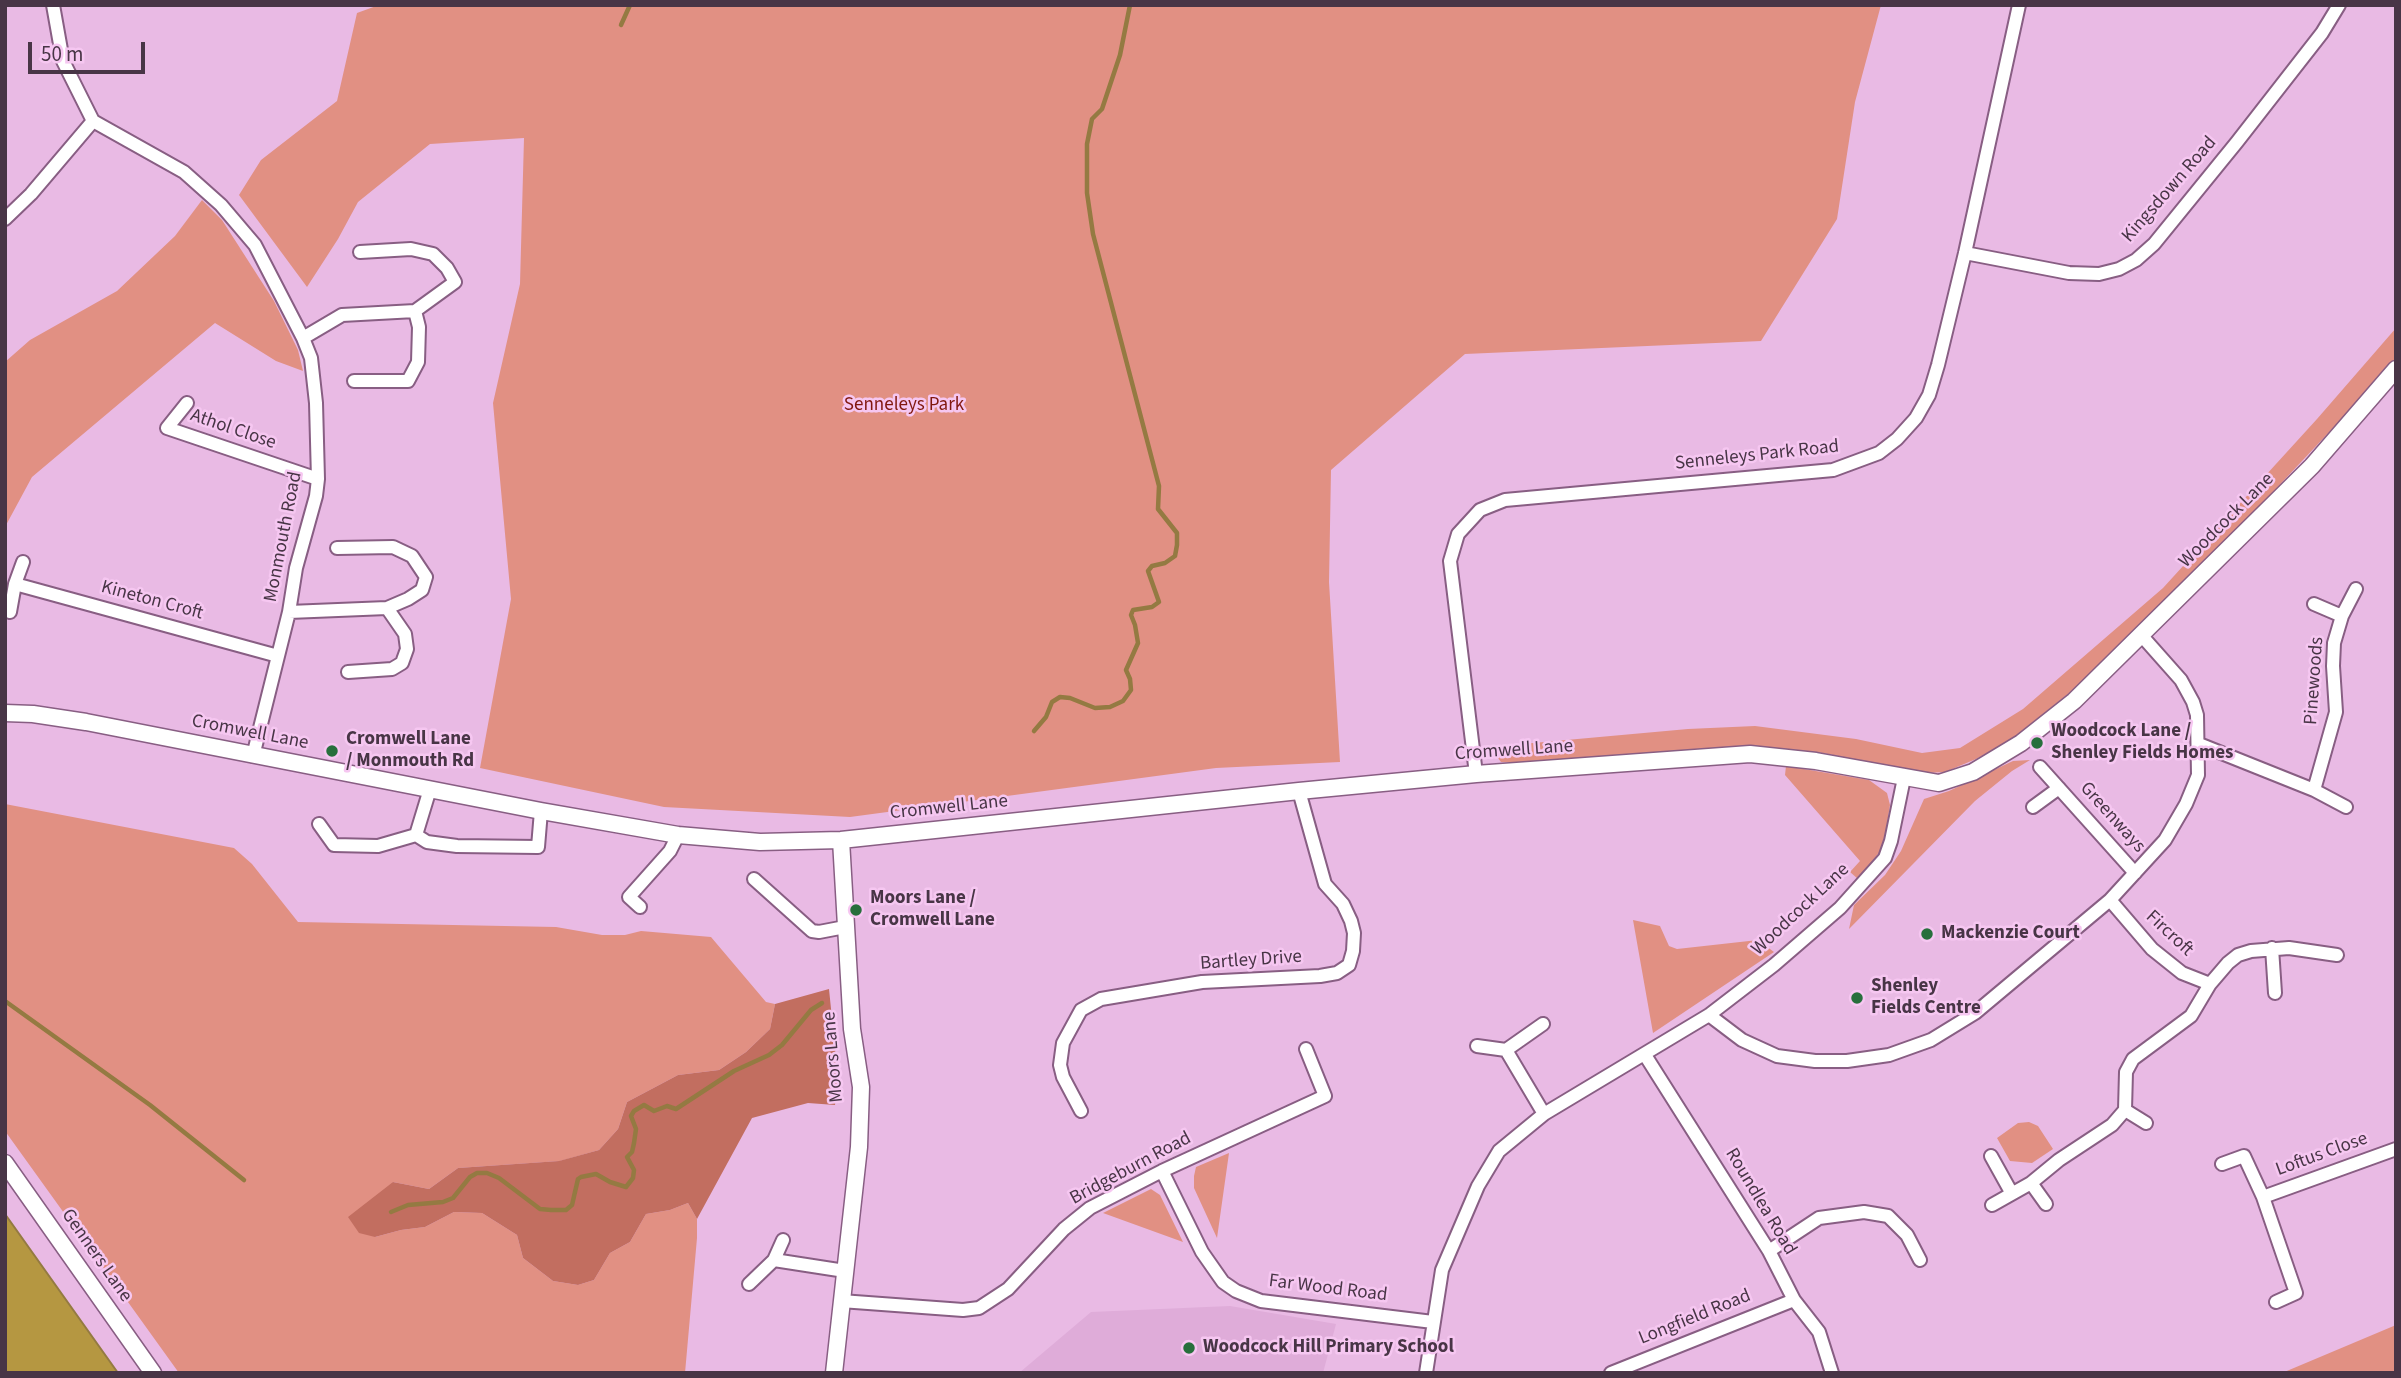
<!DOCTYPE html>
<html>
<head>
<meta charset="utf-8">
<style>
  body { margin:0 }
  #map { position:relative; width:2401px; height:1378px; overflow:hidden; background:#e9bae4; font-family:"Source Sans 3",sans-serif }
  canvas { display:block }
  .frame { position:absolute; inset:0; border:7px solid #483546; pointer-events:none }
  .scale { position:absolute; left:28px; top:42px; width:117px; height:32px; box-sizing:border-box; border:4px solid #483546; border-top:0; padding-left:9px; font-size:21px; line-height:24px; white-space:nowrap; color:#483546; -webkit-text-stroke:5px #f6c7f1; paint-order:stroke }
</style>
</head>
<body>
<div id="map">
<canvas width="2401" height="1378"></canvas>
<div class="frame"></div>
<div class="scale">50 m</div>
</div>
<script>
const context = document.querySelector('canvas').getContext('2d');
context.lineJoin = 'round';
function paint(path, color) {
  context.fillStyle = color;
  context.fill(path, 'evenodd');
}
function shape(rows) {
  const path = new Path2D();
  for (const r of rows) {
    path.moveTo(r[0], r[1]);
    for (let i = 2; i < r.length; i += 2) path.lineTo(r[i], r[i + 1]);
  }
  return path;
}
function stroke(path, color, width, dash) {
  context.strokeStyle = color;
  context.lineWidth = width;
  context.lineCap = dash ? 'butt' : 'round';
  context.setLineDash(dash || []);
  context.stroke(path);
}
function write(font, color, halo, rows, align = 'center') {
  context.font = font + ' "Source Sans 3",sans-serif';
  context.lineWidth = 5;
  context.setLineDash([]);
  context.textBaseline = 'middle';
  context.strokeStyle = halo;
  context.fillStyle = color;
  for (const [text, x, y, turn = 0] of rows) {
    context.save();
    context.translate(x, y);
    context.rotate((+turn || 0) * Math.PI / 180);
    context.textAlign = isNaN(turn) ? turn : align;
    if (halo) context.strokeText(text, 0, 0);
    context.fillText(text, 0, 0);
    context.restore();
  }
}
paint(shape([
  [1230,1306,1336,1324,1323,1373,1019,1373,1091,1312]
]), '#dfacd9');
paint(shape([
  [379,5,1881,5,1855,102,1837,219,1761,341,1465,354,1331,470,1329,582,1340,762,1216,768,850,817,664,807,480,768,511,599,493,403,520,284,524,138,430,144,358,202,338,239,307,287,239,195,261,160,337,101,357,13],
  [202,200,222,220,274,301,298,350,303,371,276,361,215,323,32,477,5,527,5,362,30,340,117,291,175,236],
  [2396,328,2396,361,2255,511,2094,673,2012,739,1976,759,1945,772,1926,773,1823,753,1756,746,1521,763,1501,762,1489,747,1688,729,1755,726,1856,739,1922,753,1960,748,2023,709,2163,588,2317,419],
  [2030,760,2012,771,1975,801,1849,929,1854,905,1885,875,1901,851,1924,799,1949,791,2013,761],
  [1786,766,1869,780,1887,793,1890,805,1883,848,1858,879,1850,872,1860,861,1785,775],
  [5,804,234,848,252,864,298,922,556,927,602,935,625,935,641,931,711,937,766,1002,775,1004,770,1029,746,1052,719,1070,678,1075,627,1102,618,1129,599,1150,560,1161,458,1168,429,1189,393,1182,375,1237,401,1230,425,1227,454,1212,482,1213,517,1235,523,1258,553,1281,578,1285,594,1280,610,1253,630,1242,646,1214,670,1210,688,1203,697,1219,697,1238,685,1373,179,1373,5,1131],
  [1633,920,1660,926,1669,946,1677,949,1758,940,1774,952,1653,1033],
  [2029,1122,2038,1126,2053,1149,2032,1163,2010,1161,1997,1138,2018,1123],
  [1229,1153,1217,1238,1194,1188,1194,1176,1196,1167],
  [1151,1189,1160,1195,1183,1242,1103,1213],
  [2396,1325,2396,1373,2282,1373]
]), '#e19083');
paint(shape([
  [829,989,838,1078,835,1105,808,1103,752,1118,697,1219,688,1203,670,1210,646,1214,630,1242,610,1253,594,1280,578,1285,553,1281,523,1258,517,1235,482,1213,454,1212,425,1227,401,1230,375,1237,359,1233,348,1217,393,1182,429,1189,458,1168,559,1161,599,1150,618,1129,627,1102,678,1075,719,1070,746,1052,770,1029,775,1004]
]), '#c26e60');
const water = shape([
  [5,1214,118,1373,5,1373,5,1214]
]);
paint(water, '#b59741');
stroke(water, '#947a42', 2);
stroke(shape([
  [621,25,630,5],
  [1034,731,1046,717,1052,702,1060,697,1070,698,1095,708,1110,707,1123,701,1131,690,1130,679,1126,670,1138,643,1135,625,1131,615,1133,610,1152,607,1159,602,1148,571,1152,566,1165,563,1175,556,1177,545,1177,533,1158,509,1159,486,1093,234,1087,193,1087,144,1092,119,1102,109,1120,55,1130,5],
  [5,1001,150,1105,244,1180],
  [391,1212,408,1205,443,1202,453,1198,470,1177,477,1173,487,1173,499,1178,540,1209,551,1210,566,1210,572,1205,578,1179,581,1177,596,1174,610,1182,626,1187,633,1178,634,1170,627,1157,632,1152,634,1143,636,1129,631,1116,634,1111,644,1105,654,1111,667,1106,676,1109,734,1071,769,1055,782,1045,811,1010,822,1003]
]), '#947a42', 4.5);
const minor = shape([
  [53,5,63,61,93,121,184,172,221,205,255,245,303,338,311,358,316,403,318,479,316,496,296,568,289,612,253,756],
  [5,219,31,194,93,121],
  [1965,253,2069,273,2099,274,2119,269,2136,260,2154,244,2237,142,2322,33,2339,5],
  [303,338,342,315,415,311],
  [354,381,408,381,418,362,419,327,415,311,455,282,447,268,433,254,411,249,360,252],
  [187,403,167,428,318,479],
  [337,548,393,547,412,556,426,577,422,590,408,599,387,608,405,634,407,649,402,663,392,669,348,672],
  [15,584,278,656],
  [2314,604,2342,616],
  [10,612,15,584,23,562],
  [289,612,387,608],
  [2199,744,2314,790,2346,807],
  [2040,767,2135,873],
  [1476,774,1450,561,1458,534,1480,510,1505,500,1833,470,1879,453,1897,439,1916,418,1929,395,1938,365,1965,253,2019,5],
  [430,789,416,835,427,842,457,846,538,847,541,811],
  [2314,790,2336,712,2333,666,2334,643,2342,616,2356,589],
  [2033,807,2059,788],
  [319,824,334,845,378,846,416,835],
  [754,879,812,931,819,932,845,927],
  [2110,900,2152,949,2182,973,2210,984],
  [640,907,629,897,670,851,678,835],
  [2272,948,2275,993],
  [1709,1015,1742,1040,1777,1056,1815,1061,1847,1061,1889,1055,1931,1040,1975,1013,2110,900,2165,840,2186,804,2198,775,2197,715,2193,702,2181,680,2142,636],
  [1477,1046,1506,1050,1543,1024],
  [1506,1050,1544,1114],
  [1645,1055,1769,1251,1794,1300,1819,1332,1832,1373],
  [2125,1110,2146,1123],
  [1081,1111,1063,1077,1060,1065,1063,1043,1081,1010,1101,999,1202,982,1320,976,1337,973,1349,965,1353,951,1354,933,1351,921,1343,904,1325,884,1299,791],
  [1991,1156,2011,1192],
  [2222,1164,2244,1156,2263,1197,2296,1293,2276,1302],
  [1162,1171,1202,1252,1223,1282,1236,1291,1261,1301,1433,1322],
  [2031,1183,2046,1204],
  [2263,1197,2396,1149],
  [1992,1205,2031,1183,2059,1160,2112,1125,2125,1110,2126,1072,2133,1059,2191,1016,2210,984,2228,963,2238,955,2251,951,2289,948,2337,955],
  [1769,1251,1819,1218,1864,1212,1888,1216,1907,1235,1920,1260],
  [774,1260,845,1271],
  [749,1284,774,1260,783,1240],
  [841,1301,963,1310,979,1308,1008,1289,1064,1229,1090,1208,1162,1171,1325,1096,1306,1049],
  [1426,1373,1442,1270,1478,1186,1499,1151,1544,1114,1709,1015,1774,965,1840,908,1885,858,1891,841,1904,778],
  [1611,1373,1794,1300]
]);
const tertiary = shape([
  [5,713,33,714,86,722,541,811,678,835,760,842,841,840,1299,791,1476,774,1750,754,1816,761,1939,783,1973,772,2021,743,2074,701,2312,466,2396,369],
  [5,1163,153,1373],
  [834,1373,859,1147,861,1087,852,1029,841,840]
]);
stroke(minor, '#885e83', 16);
stroke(tertiary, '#885e83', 19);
stroke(minor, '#fff', 12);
stroke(tertiary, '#fff', 16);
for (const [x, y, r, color] of [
  [2037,743,7,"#276f3c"],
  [332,751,7,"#276f3c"],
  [856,910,7,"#276f3c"],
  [1927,934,7,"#276f3c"],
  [1857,998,7,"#276f3c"],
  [1189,1348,7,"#276f3c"]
]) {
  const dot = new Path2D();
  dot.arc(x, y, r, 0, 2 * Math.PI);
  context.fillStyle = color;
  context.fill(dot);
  stroke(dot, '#f6c7f1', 2.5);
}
write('19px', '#483546', '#f6c7f1', [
  ["Kingsdown Road",2170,190,-49],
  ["Athol Close",233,430,19],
  ["Senneleys Park Road",1757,456,-6],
  ["Woodcock Lane",2227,521,-45],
  ["Monmouth Road",284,537,-79],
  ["Kineton Croft",152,601,15],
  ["Pinewoods",2315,681,-86],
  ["Cromwell Lane",250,733,11],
  ["Cromwell Lane",1514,751,-4],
  ["Cromwell Lane",949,808,-6],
  ["Greenways",2112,818,48],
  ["Woodcock Lane",1801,910,-43],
  ["Fircroft",2169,934,43],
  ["Bartley Drive",1251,961,-4],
  ["Moors Lane",834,1057,-95],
  ["Loftus Close",2322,1155,-20],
  ["Bridgeburn Road",1131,1169,-28],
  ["Roundlea Road",1760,1202,59],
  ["Genners Lane",96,1256,55],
  ["Far Wood Road",1328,1289,7],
  ["Longfield Road",1695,1318,-22]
]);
write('19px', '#80180e', '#f6c7f1', [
  ["Senneleys Park",904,406]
]);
write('bold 19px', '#483546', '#f6c7f1', [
  ["Woodcock Lane /",2051,732],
  ["Shenley Fields Homes",2051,754],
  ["Cromwell Lane",346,740],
  ["/ Monmouth Rd",346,762],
  ["Moors Lane /",870,899],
  ["Cromwell Lane",870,921],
  ["Mackenzie Court",1941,934],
  ["Shenley",1871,987],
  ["Fields Centre",1871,1009],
  ["Woodcock Hill Primary School",1203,1348]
], 'left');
</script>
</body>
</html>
